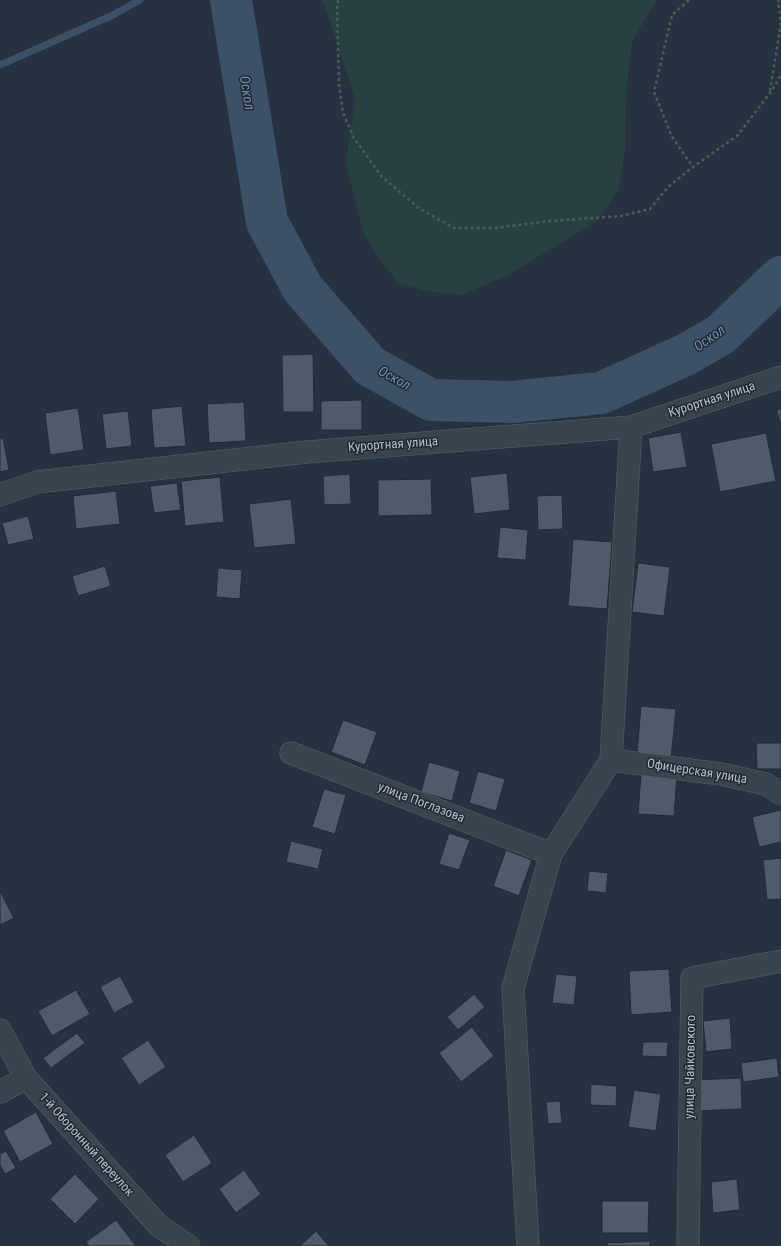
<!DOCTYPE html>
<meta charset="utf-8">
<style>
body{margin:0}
canvas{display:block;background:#26323f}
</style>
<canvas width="781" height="1246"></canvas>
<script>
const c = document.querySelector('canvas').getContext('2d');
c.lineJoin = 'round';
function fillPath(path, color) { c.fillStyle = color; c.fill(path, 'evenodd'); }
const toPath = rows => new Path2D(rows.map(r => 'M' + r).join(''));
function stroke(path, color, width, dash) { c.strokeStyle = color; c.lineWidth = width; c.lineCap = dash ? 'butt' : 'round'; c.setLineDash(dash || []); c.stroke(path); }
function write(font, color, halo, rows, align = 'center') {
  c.font = font + ' "Roboto Condensed",sans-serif'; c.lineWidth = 3; c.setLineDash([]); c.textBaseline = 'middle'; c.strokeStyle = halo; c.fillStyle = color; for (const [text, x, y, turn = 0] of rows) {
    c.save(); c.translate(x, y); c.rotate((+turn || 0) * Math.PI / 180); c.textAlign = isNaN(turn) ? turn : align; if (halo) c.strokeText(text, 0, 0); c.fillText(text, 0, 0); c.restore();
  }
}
const green = toPath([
 [322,0,657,0,632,41,626,93,625,149,619,189,597,221,508,275,461,295,431,292,398,283,379,258,363,232,346,164,355,98,330,21]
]);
const stream = toPath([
 [0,65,113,15,140,0]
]);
const river = toPath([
 [231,0,267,222,303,289,370,366,431,400,512,402,601,393,685,355,720,335,781,277]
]);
const building = toPath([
 [313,354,314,412,283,412,282,355,313,354],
 [362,400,362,430,321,430,321,401,362,400],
 [244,402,246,441,209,443,207,404,244,402],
 [182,406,186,446,154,448,151,409,182,406],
 [78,408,84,450,50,455,45,413,78,408],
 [781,409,781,429,777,410,781,409],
 [128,411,132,446,106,449,102,414,128,411],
 [681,432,687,467,653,472,648,438,681,432],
 [766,433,776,481,720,492,711,444,766,433],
 [0,438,3,438,9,470,0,472,0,438],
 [507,473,510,510,474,514,470,477,507,473],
 [350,474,351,504,324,505,323,476,350,474],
 [220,477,224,522,185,526,181,481,220,477],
 [431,479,432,515,378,516,378,480,431,479],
 [177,483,181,510,154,513,150,486,177,483],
 [116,491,120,524,76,529,73,496,116,491],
 [562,495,563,529,538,530,537,496,562,495],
 [291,499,296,544,254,548,249,504,291,499],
 [28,516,34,539,8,545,2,523,28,516],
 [500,527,528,530,526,560,497,558,500,527],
 [573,539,612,542,607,609,568,606,573,539],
 [638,563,670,567,664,616,632,612,638,563],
 [105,566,111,586,78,596,72,576,105,566],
 [218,568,242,570,240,599,216,597,218,568],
 [641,706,676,709,671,758,637,754,641,706],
 [343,720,377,732,365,765,331,752,343,720],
 [756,743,781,743,781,769,757,769,756,743],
 [429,762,460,771,452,801,421,792,429,762],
 [478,771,505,779,496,811,469,803,478,771],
 [641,774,677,776,674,816,638,814,641,774],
 [324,789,346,795,335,834,312,827,324,789],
 [781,810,781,842,759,847,752,817,781,810],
 [449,833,470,840,459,870,439,864,449,833],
 [291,841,323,849,318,869,286,862,291,841],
 [506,850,532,860,519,896,493,886,506,850],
 [781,858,781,899,767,900,763,860,781,858],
 [589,871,608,873,606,893,587,891,589,871],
 [0,891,14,918,0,925,0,891],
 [669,969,672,1012,631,1015,629,971,669,969],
 [556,974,577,976,574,1005,552,1003,556,974],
 [120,976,134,1002,114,1013,100,987,120,976],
 [76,990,90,1014,52,1036,38,1011,76,990],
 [474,994,485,1007,458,1030,447,1017,474,994],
 [730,1018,732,1049,706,1052,703,1021,730,1018],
 [472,1027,494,1056,461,1082,439,1053,472,1027],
 [77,1033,85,1043,51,1068,43,1058,77,1033],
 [148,1040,166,1067,139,1085,121,1058,148,1040],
 [643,1042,668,1042,667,1057,642,1056,643,1042],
 [777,1058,779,1077,743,1082,741,1063,777,1058],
 [741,1078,742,1109,694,1111,693,1080,741,1078],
 [591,1084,617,1086,616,1106,590,1105,591,1084],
 [634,1090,661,1094,656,1131,628,1127,634,1090],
 [560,1101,562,1123,548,1124,546,1102,560,1101],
 [36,1112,53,1144,20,1162,3,1131,36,1112],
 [194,1135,212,1163,183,1182,165,1155,194,1135],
 [6,1151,16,1168,5,1174,0,1165,0,1154,6,1151],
 [244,1170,261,1194,236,1213,219,1189,244,1170],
 [75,1174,99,1199,75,1224,50,1199,75,1174],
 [737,1179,740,1210,713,1213,711,1182,737,1179],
 [602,1201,649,1201,648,1233,602,1233,602,1201],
 [116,1220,136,1246,89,1246,86,1242,116,1220],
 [316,1231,329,1246,300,1246,316,1231],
 [650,1241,650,1246,607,1246,607,1243,650,1241]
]);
const path = toPath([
 [338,0,337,8,339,84,343,113,354,138,382,177,420,209,454,228,495,228,549,221,621,216,650,209,668,187,693,167,738,135,770,93,781,75],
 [689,0,672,15,654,92,672,137,693,167],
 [770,91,781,23,778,0]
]);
const street = toPath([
 [0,495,37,482,307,452,631,427,781,377],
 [291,753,551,854],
 [611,760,721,774,766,784,781,794],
 [0,1030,26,1078,159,1226,189,1246],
 [0,1092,26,1078],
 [528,1246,513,988,551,854,611,760,631,427],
 [688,1246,692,978,781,961]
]);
const streetNames = [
 ["Курортная улица",712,400,-18],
 ["Курортная улица",393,445,-4],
 ["Офицерская улица",697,772,9],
 ["улица Поглазова",421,803,21],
 ["улица Чайковского",691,1067,-89],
 ["1-й Оборонный переулок",86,1145,48]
];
const waterNames = [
 ["Оскол",246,93,81],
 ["Оскол",710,339,-35],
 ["Оскол",394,379,29]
];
fillPath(green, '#294041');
stroke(stream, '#3c5167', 7);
stroke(river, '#3c5167', 42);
fillPath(building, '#4f5b69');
stroke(building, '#212b36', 1);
stroke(street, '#58626c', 23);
stroke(path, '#485d5e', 2.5, [3, 3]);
stroke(street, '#3a444f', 22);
write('13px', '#b6bfc9', '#1f2934', streetNames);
write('italic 14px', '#7891ab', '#1f2934', waterNames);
</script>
